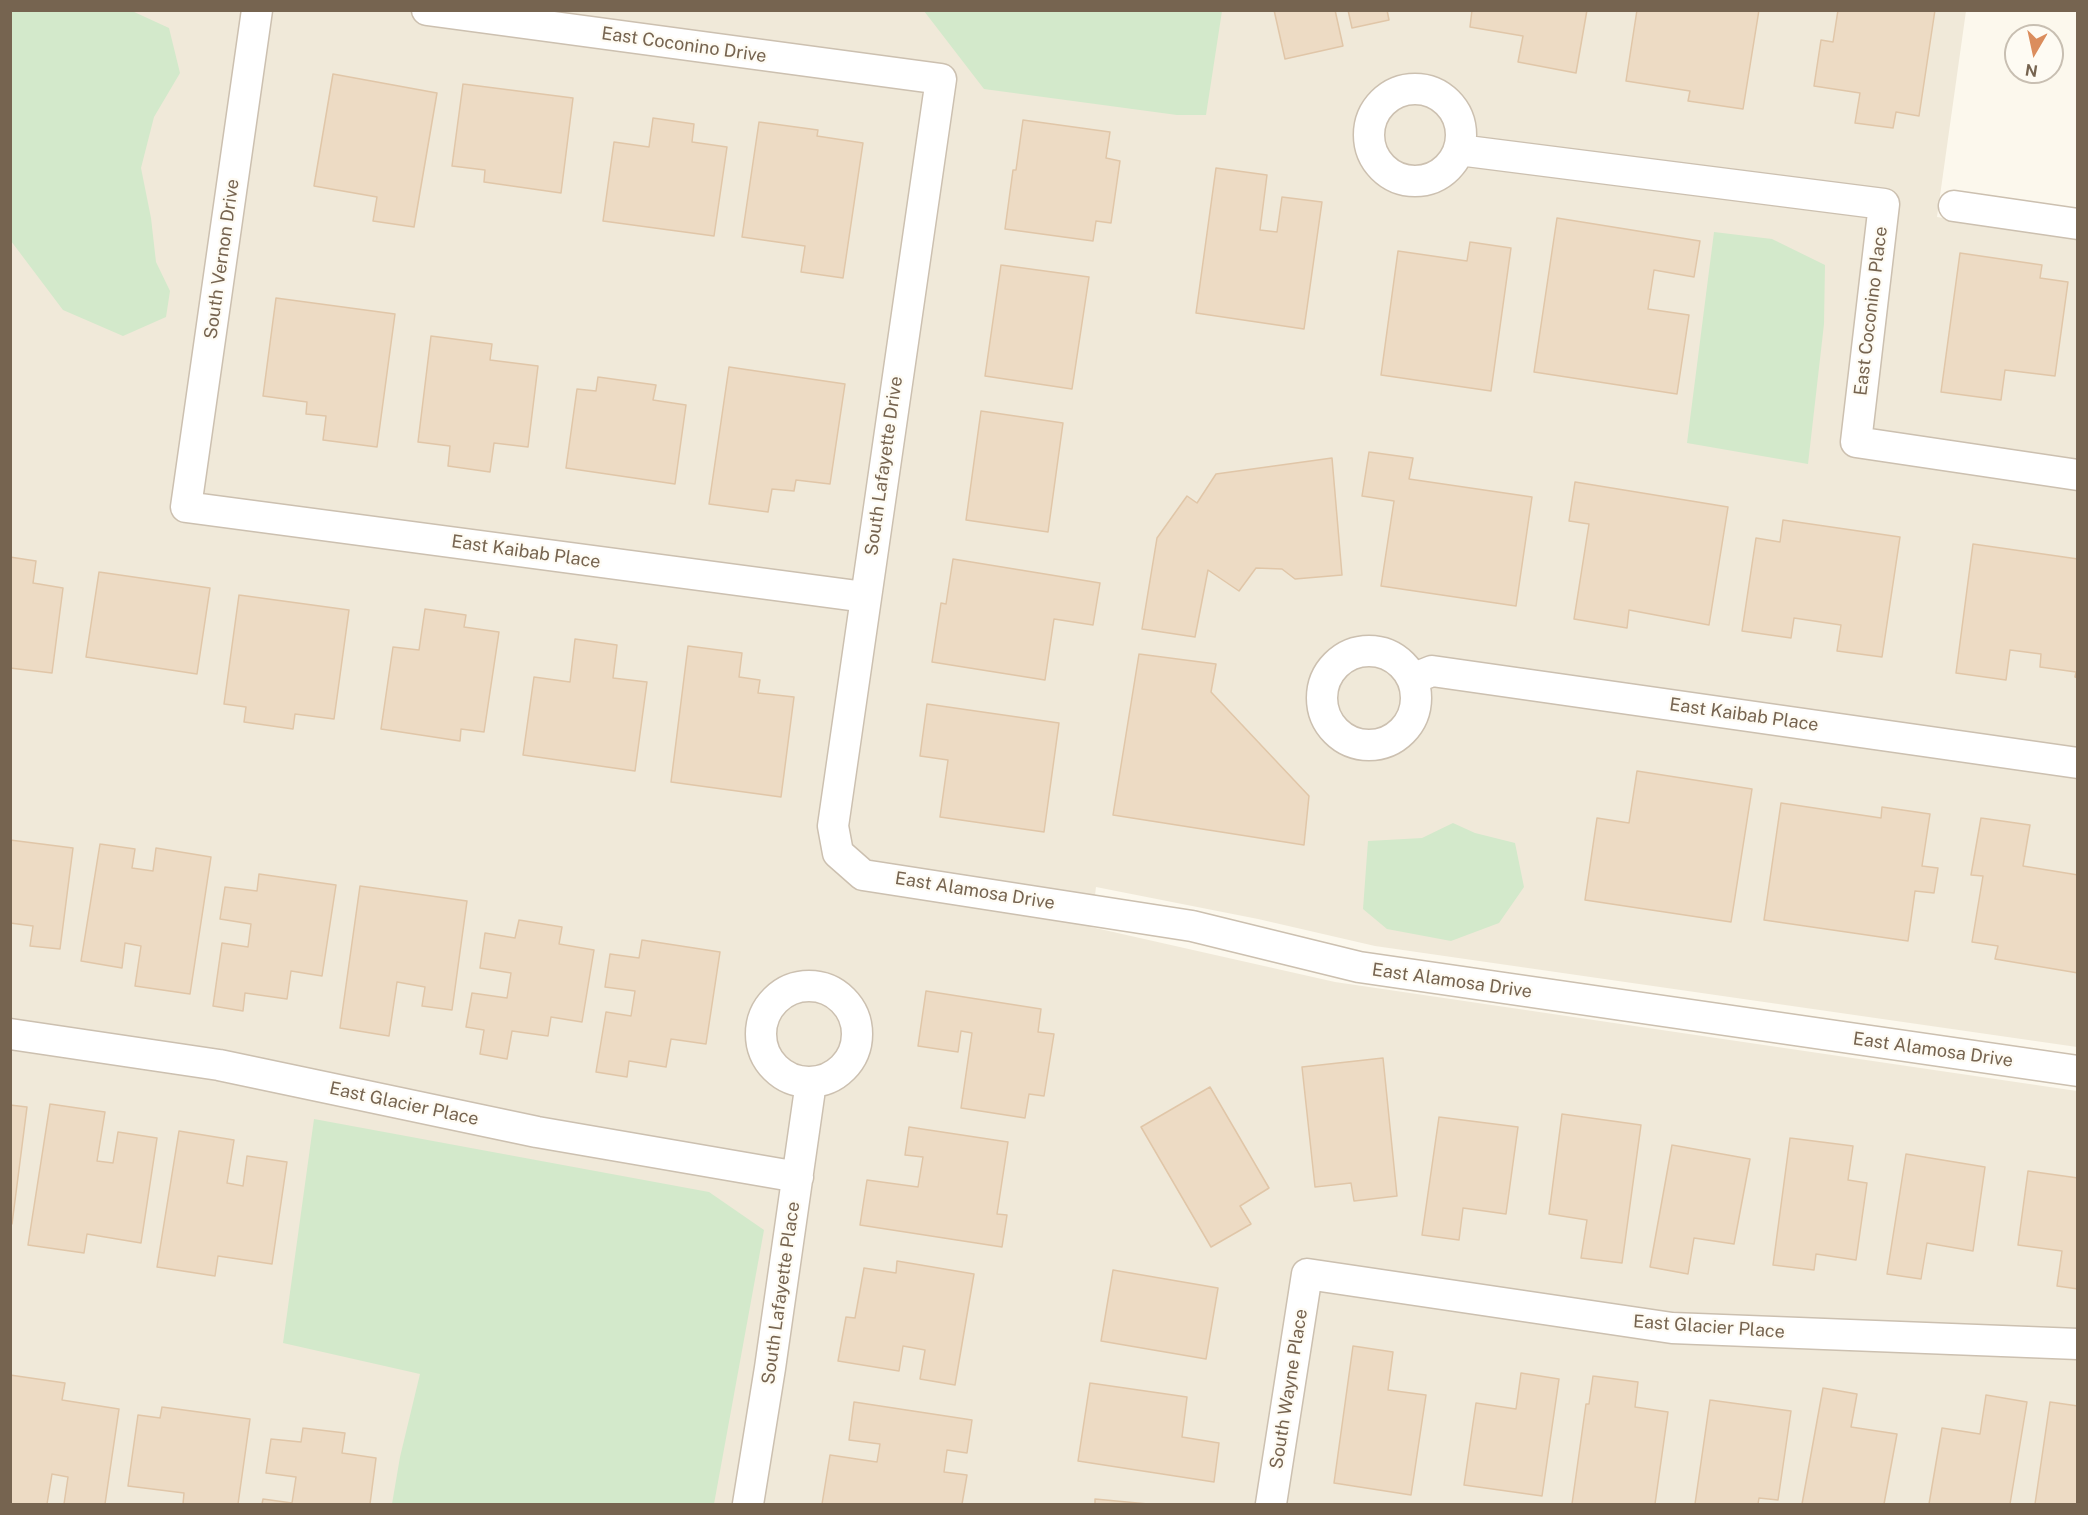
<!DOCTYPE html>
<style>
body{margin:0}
#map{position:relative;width:2088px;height:1515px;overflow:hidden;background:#fcf8ed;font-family:"Public Sans",sans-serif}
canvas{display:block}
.frame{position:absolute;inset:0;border:12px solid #766450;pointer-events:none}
.north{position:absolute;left:2004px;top:24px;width:60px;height:60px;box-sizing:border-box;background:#fefbf3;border:2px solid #c8bfb2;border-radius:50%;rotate:189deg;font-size:16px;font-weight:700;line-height:24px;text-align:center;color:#766450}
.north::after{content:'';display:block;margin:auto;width:21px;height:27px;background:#db8d5d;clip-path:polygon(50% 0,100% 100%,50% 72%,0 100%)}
</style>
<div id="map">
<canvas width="2088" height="1515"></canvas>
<div class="frame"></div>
<div class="north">N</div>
</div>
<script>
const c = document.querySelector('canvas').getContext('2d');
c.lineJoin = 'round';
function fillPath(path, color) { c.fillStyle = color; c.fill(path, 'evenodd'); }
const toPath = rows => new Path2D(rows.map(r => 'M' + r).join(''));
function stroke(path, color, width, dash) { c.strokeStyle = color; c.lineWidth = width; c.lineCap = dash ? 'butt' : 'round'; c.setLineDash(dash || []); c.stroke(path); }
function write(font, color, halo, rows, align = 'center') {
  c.font = font + ' "Public Sans",sans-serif'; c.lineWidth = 4.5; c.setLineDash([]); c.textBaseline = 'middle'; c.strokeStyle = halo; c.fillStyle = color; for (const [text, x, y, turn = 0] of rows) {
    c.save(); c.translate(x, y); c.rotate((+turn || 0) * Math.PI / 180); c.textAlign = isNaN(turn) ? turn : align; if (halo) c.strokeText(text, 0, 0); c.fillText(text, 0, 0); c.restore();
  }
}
const residential = toPath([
 [10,11,1966,11,1937,217,2077,237,2077,1047,1375,946,1258,919,1096,887,1091,927,1335,982,2077,1091,2077,1504,11,1504]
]);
const green = toPath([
 [11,10,132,11,169,28,180,73,154,117,141,168,151,218,156,262,170,291,166,317,123,336,63,310,11,241],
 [924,11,1222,11,1206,115,1177,115,984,89],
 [1714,232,1772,239,1825,265,1824,324,1808,464,1687,443],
 [1453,823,1475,833,1515,843,1524,887,1499,923,1451,941,1387,929,1363,909,1368,841,1422,838],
 [314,1119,709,1192,764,1230,714,1504,392,1504,400,1457,420,1374,283,1343]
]);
const building = toPath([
 [1274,10,1335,10,1343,46,1285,59,1274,10],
 [1348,10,1387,10,1389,20,1352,28,1348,10],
 [1472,10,1587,10,1576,73,1518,62,1523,36,1470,27,1472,10],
 [1637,10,1759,10,1743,109,1688,101,1690,91,1626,81,1637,10],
 [1838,10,1935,10,1919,116,1896,112,1893,128,1855,123,1860,93,1814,86,1821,40,1833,42,1838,10],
 [333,74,437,93,414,227,373,221,377,197,314,186,333,74],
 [463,84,573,98,561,193,484,182,485,170,452,166,463,84],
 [653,118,694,124,692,142,727,147,714,236,603,221,614,142,649,147,653,118],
 [1023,120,1110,132,1106,158,1120,161,1111,223,1096,221,1093,241,1005,229,1013,170,1016,170,1023,120],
 [759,122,818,130,817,136,863,143,843,278,801,272,805,246,742,237,759,122],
 [1216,168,1267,175,1260,230,1277,232,1282,197,1322,202,1304,329,1196,313,1216,168],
 [1557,218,1700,241,1694,277,1654,270,1648,309,1689,315,1677,394,1534,372,1557,218],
 [1470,242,1511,248,1491,391,1381,375,1398,251,1467,261,1470,242],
 [1960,253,2042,265,2040,278,2068,282,2055,376,2005,370,2001,400,1941,392,1960,253],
 [1001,265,1089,277,1072,389,985,376,1001,265],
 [276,298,395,314,377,447,323,440,326,416,306,414,307,402,263,396,276,298],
 [431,336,492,344,490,360,538,366,528,447,494,443,490,472,448,466,450,446,418,442,431,336],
 [729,367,845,384,830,484,796,480,794,491,772,489,768,512,709,504,729,367],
 [598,377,656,385,653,400,686,405,675,484,566,468,577,389,596,391,598,377],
 [981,411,1063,423,1048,532,966,520,981,411],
 [1369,452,1413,458,1409,479,1532,497,1516,606,1381,586,1394,501,1362,496,1369,452],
 [1332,458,1342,575,1295,579,1282,569,1256,568,1239,591,1208,570,1195,637,1142,629,1157,538,1187,496,1197,503,1216,474,1332,458],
 [1575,482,1728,507,1709,625,1629,610,1627,628,1574,619,1589,524,1569,521,1575,482],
 [1783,520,1900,537,1882,657,1837,651,1841,625,1794,618,1791,638,1742,631,1756,538,1780,542,1783,520],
 [1973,544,2078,559,2078,678,2075,677,2076,672,2040,667,2041,654,2010,650,2006,680,1956,673,1973,544],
 [10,557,36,561,33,583,63,588,52,673,10,668,10,557],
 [953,559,1100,583,1093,625,1054,619,1045,680,932,662,941,603,946,604,953,559],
 [99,572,210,588,197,674,86,657,99,572],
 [239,595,349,610,334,719,295,714,293,729,244,722,246,707,224,704,239,595],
 [425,609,466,615,464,627,499,632,484,732,461,729,460,741,381,729,393,647,419,650,425,609],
 [575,639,617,645,613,678,647,682,635,771,523,755,534,677,570,682,575,639],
 [688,646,742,653,739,677,760,680,758,693,794,697,781,797,671,782,688,646],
 [1139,654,1216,664,1211,692,1309,796,1304,845,1113,815,1139,654],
 [927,704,1059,723,1044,832,940,817,948,760,920,756,927,704],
 [1637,771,1752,789,1731,922,1585,900,1597,818,1629,823,1637,771],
 [1781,803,1881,818,1882,807,1930,814,1922,866,1938,868,1934,893,1915,891,1908,941,1764,920,1781,803],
 [1981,818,2030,825,2023,866,2078,875,2078,973,1995,959,1998,946,1972,942,1983,876,1971,875,1981,818],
 [10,840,73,848,60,949,30,946,33,926,10,923,10,840],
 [100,844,135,849,132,868,153,871,156,848,211,857,190,994,135,986,141,946,125,943,122,968,81,961,100,844],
 [259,874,336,885,322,976,291,971,287,999,245,993,243,1011,213,1006,222,943,248,947,251,924,220,919,225,887,257,891,259,874],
 [360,886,467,901,452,1010,422,1006,425,987,397,982,389,1036,340,1028,360,886],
 [519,920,562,927,559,944,594,950,582,1022,551,1017,548,1036,512,1031,507,1059,480,1054,484,1030,466,1027,472,993,507,998,511,973,480,968,485,933,515,938,519,920],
 [642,940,720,952,706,1044,671,1039,666,1067,629,1061,627,1077,596,1072,606,1012,631,1016,635,991,605,987,610,954,639,958,642,940],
 [926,991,1041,1009,1038,1032,1054,1034,1044,1096,1029,1094,1025,1118,961,1108,972,1033,961,1031,958,1052,918,1046,926,991],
 [1383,1058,1397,1196,1354,1201,1351,1183,1315,1187,1302,1067,1383,1058],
 [1210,1087,1269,1188,1240,1206,1251,1224,1211,1247,1141,1127,1210,1087],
 [50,1104,105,1112,97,1161,113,1163,118,1132,157,1138,141,1243,87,1234,84,1253,28,1245,50,1104],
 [10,1105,27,1107,12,1224,10,1224,10,1105],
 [1562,1114,1641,1125,1622,1263,1581,1258,1587,1220,1549,1214,1562,1114],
 [1439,1117,1518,1127,1506,1214,1463,1208,1459,1240,1422,1235,1439,1117],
 [909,1127,1008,1142,997,1214,1007,1215,1002,1247,860,1225,867,1180,918,1187,923,1157,905,1155,909,1127],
 [179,1131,234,1140,227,1183,243,1186,247,1156,287,1162,272,1264,218,1256,215,1276,157,1267,179,1131],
 [1790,1138,1853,1146,1848,1180,1867,1183,1856,1260,1816,1254,1814,1270,1773,1265,1790,1138],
 [1672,1145,1750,1159,1734,1244,1694,1238,1688,1274,1650,1267,1672,1145],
 [1906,1154,1985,1167,1973,1251,1927,1243,1921,1279,1887,1274,1906,1154],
 [2028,1171,2078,1178,2078,1289,2057,1286,2062,1251,2018,1245,2028,1171],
 [897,1261,974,1274,955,1385,920,1379,925,1350,903,1346,899,1371,838,1361,846,1317,855,1318,864,1268,896,1273,897,1261],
 [1113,1270,1218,1288,1206,1359,1101,1341,1113,1270],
 [1353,1346,1393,1352,1388,1390,1426,1395,1411,1495,1334,1483,1353,1346],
 [1521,1373,1559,1379,1542,1496,1464,1485,1476,1403,1516,1409,1521,1373],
 [10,1375,65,1383,62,1400,119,1409,105,1504,64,1504,68,1477,52,1474,47,1504,10,1504,10,1375],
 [1593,1376,1638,1382,1635,1407,1668,1412,1655,1504,1572,1504,1586,1404,1589,1404,1593,1376],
 [1090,1383,1187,1397,1182,1437,1219,1443,1214,1482,1078,1461,1090,1383],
 [1823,1388,1857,1394,1851,1427,1897,1434,1884,1504,1802,1504,1823,1388],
 [1986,1395,2027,1402,2010,1504,1929,1504,1942,1428,1980,1434,1986,1395],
 [1710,1400,1791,1411,1778,1500,1759,1498,1758,1504,1695,1504,1710,1400],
 [854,1402,972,1420,967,1453,947,1450,944,1472,967,1475,962,1504,822,1504,830,1455,877,1462,880,1444,849,1440,854,1402],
 [2050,1402,2078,1406,2078,1504,2035,1504,2050,1402],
 [162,1407,250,1419,238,1504,183,1504,184,1493,128,1486,138,1415,160,1418,162,1407],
 [303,1428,345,1433,342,1453,376,1458,370,1504,262,1504,263,1499,292,1503,296,1477,266,1473,271,1439,301,1442,303,1428],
 [1095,1499,1148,1504,1095,1504,1095,1499]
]);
const minor = toPath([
 [257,10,186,507,865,597],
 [427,10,941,79,833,826,838,853,863,875,1192,926,1359,967,2078,1071],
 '1369 135a46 46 0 1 1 92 0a46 46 0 1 1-92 0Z',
 [1459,150,1884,204,1856,442,2078,475],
 [1954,206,2078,224],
 '1322 698a47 47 0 1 1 94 0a47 47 0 1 1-94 0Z',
 [1412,679,1432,671,2078,763],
 '761 1034a48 48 0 1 1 96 0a48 48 0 1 1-96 0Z',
 [10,1034,219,1065,537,1132,798,1177],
 [748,1504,770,1368,811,1082],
 [1271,1504,1307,1274,1672,1328,2078,1344]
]);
const streetNames = [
 ["East Coconino Drive",684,45,8],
 ["South Vernon Drive",222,259,-82],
 ["East Coconino Place",1871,311,-83],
 ["South Lafayette Drive",884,466,-82],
 ["East Kaibab Place",526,552,8],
 ["East Kaibab Place",1744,715,8],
 ["East Alamosa Drive",975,891,9],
 ["East Alamosa Drive",1452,981,8],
 ["East Alamosa Drive",1933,1050,8],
 ["East Glacier Place",404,1104,12],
 ["South Lafayette Place",781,1293,-82],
 ["East Glacier Place",1709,1327,4],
 ["South Wayne Place",1289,1389,-81]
];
fillPath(residential, '#f0e9d9');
fillPath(green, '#d3e9cb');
fillPath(building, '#eddbc4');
stroke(building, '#e0c6a8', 1.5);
stroke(minor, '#ccc0b0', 33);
stroke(minor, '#fff', 30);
write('18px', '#766450', '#fefbf3', streetNames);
</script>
